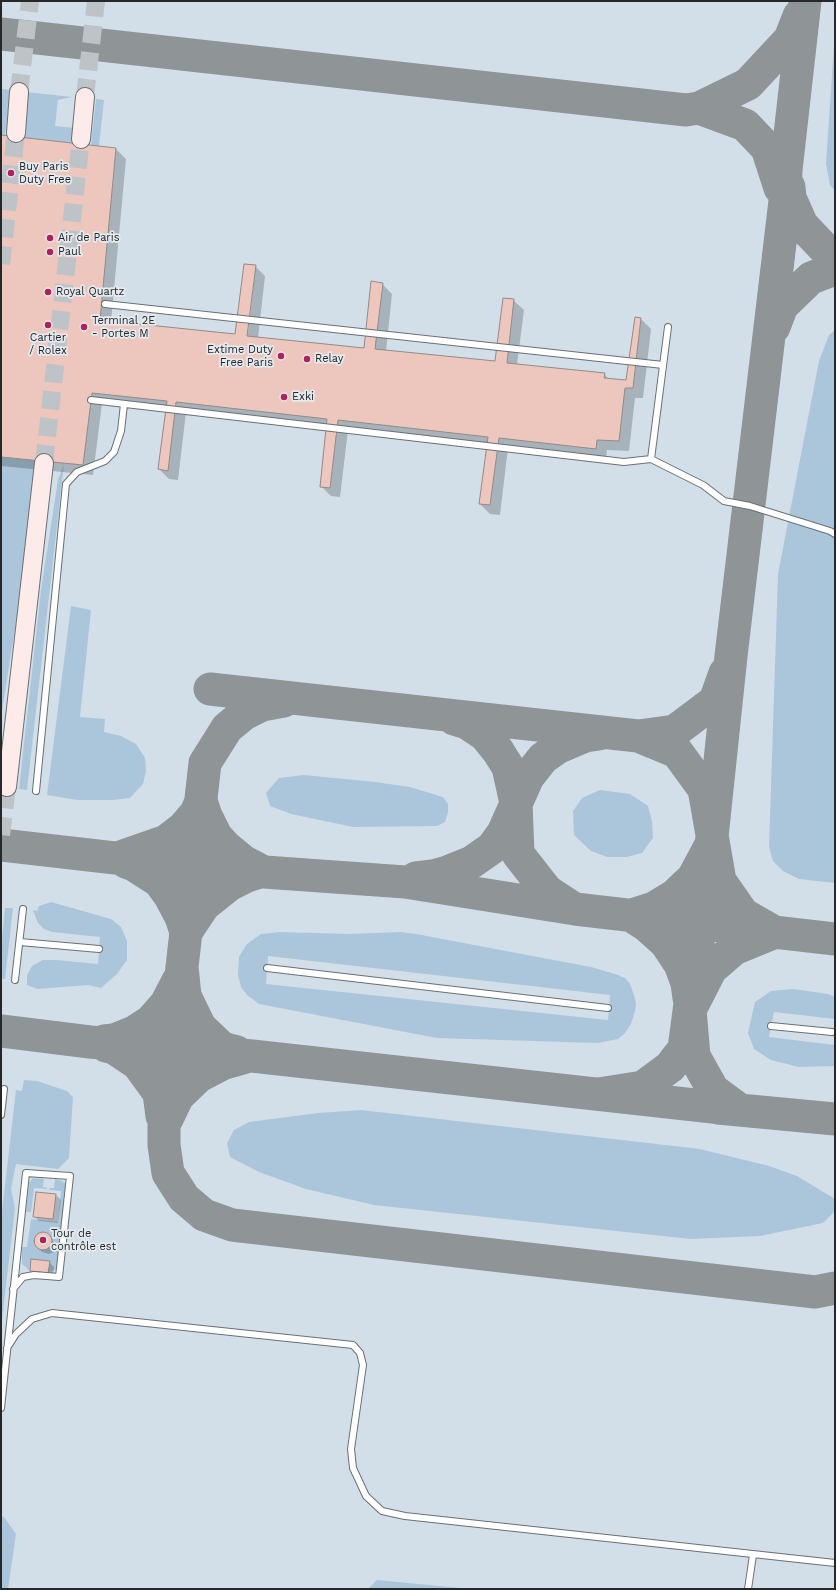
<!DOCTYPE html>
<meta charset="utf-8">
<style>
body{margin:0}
#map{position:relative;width:836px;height:1590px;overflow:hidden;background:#e4eaef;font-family:"Work Sans",sans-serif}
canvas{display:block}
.frame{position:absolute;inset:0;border:2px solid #252729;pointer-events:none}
</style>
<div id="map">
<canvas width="836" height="1590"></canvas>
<div class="frame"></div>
</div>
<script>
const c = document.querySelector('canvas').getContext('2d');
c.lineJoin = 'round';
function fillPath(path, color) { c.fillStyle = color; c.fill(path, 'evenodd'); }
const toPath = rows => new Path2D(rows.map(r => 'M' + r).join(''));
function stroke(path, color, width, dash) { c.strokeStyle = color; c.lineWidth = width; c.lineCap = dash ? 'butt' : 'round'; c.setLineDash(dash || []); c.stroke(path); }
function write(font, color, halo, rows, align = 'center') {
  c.font = font + ' "Work Sans",sans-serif'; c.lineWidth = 3.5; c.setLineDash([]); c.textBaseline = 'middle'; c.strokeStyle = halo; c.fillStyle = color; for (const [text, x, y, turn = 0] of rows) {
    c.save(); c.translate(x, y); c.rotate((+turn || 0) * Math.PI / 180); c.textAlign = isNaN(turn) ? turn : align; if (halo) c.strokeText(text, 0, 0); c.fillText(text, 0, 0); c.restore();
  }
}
const built = toPath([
 [1,1,835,1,835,1589,1,1589]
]);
const green = toPath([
 [835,45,835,191,830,185,826,164,834,46],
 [2,89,11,90,5,135,1,135],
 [27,92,72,97,58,100,55,126,75,128,73,143,21,138],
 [96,99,104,100,99,146,91,145],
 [835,330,835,883,799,879,783,871,773,861,769,847,778,574,819,361,829,335],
 [1,457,38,461,20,597,1,717],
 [64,464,27,790,19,789,41,590,58,480],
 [71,606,91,610,80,717,105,719,104,732,121,736,136,744,145,758,146,771,143,784,130,798,113,800,77,800,47,795],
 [304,775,375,782,410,787,443,797,448,804,448,812,445,822,437,826,353,827,291,814,270,806,266,793,279,778],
 [600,790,630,794,648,806,652,821,653,838,642,853,627,857,607,857,591,851,574,835,573,811,582,798],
 [51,902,111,919,121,927,127,941,127,960,117,974,101,988,88,985,37,989,27,985,27,975,32,966,43,960,56,960,98,964,100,937,52,932,44,929,38,923,33,910,37,911,39,906],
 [5,908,13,908,5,979,1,979,1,949],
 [280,932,348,934,401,932,416,934,591,967,615,974,625,978,630,984,634,995,636,1004,635,1011,631,1024,625,1033,618,1039,598,1043,437,1038,259,1004,247,995,241,987,238,975,239,957,247,944,261,934],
 [268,956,610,995,608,1020,266,984],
 [793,989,828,994,835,997,835,1019,774,1012,769,1037,835,1045,835,1066,799,1067,771,1060,754,1049,748,1033,755,1002,771,991],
 [24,1080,37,1081,67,1091,73,1097,69,1158,58,1169,16,1164,11,1189,15,1208,1,1329,1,1220,16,1090,22,1091],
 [361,1110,700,1149,769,1166,797,1176,835,1199,835,1211,823,1223,760,1236,691,1239,374,1205,306,1189,259,1172,230,1157,227,1143,234,1130,249,1122,318,1113],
 [33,1178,44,1179,43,1187,47,1188,47,1189,34,1188,31,1212,26,1212,29,1183],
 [55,1179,62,1181,66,1184,67,1188,57,1269,48,1273,50,1261,32,1259,30,1271,22,1264,22,1247,27,1247,31,1219,58,1222,61,1191,49,1190,50,1188,54,1188],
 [1,1516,4,1517,16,1534,8,1589,1,1589],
 [377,1580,471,1589,368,1589]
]);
const shadow = toPath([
 [1,136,116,149,126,159,111,322,236,335,255,266,265,276,258,338,364,349,382,284,392,294,386,351,496,363,513,300,524,310,517,365,604,374,609,379,627,381,641,319,651,329,643,398,635,398,629,451,607,450,606,458,508,448,500,515,490,514,480,504,488,445,348,430,340,497,331,496,321,486,327,428,186,412,178,480,169,479,159,469,167,410,102,403,93,475,1,466],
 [254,274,255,274,247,341,245,340],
 [56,1195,61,1200,58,1223,39,1221,34,1216],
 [42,1233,47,1234,52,1239,56,1247,54,1252,49,1254,42,1252,37,1247,35,1242,36,1237],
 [49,1262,54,1267,53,1277,36,1275,31,1270]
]);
const taxiway = toPath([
 [1,34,686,110,699,108],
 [789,187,790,198,802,225,825,249,835,254],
 [780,188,767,148,745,125,699,108,748,84,790,39,799,16],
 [774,327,782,306,811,278,835,269],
 [210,689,638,736,675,731,715,701,725,673],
 [454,719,467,723,485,735,498,751,508,767,516,803,518,854,547,891,573,908],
 [638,736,677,752,704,789,720,881,743,914,771,930],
 [201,801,206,816,216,836,226,847,243,861,262,871],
 [1,845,194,867,405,882,575,909,835,939],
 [123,856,166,841,183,828,196,813,201,801],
 [126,862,134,865,159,881,170,896,181,917,186,932],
 [416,878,433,876,447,872,472,862,492,848,503,833,528,777,543,758,559,747,585,736,599,734],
 [630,915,647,926,666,943,680,964,687,983,689,998],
 [632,915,654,908,674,896,693,878,708,850],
 [186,932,204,905,229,885,247,876,260,872],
 [182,967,164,1126,164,1145,168,1173,184,1198,204,1215,232,1225,815,1292,835,1288],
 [1,1031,90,1042,252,1056,740,1110],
 [104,1041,114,1040,134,1032,151,1021,166,1004,178,981],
 [106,1046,114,1048,138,1064,159,1093,162,1116],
 [237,1052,222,1048,200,1027,185,996,182,967,205,763,227,728,244,714,262,705,284,701],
 [599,1094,643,1087,670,1067,684,1049,712,837,731,656,785,201,786,170,805,1],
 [718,1108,835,1119],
 [740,1110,713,1090,694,1056,690,1010,711,969,734,949,773,933],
 [167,1119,178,1096,199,1076,222,1064,243,1058]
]);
const building = toPath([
 [1,135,116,148,100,320,235,334,244,264,256,265,247,336,364,348,371,281,383,283,375,349,495,361,503,298,514,299,507,363,605,373,604,378,626,380,635,317,641,318,633,388,625,388,619,441,597,440,596,449,499,438,490,505,479,504,488,437,338,420,330,488,320,487,327,419,176,402,168,471,158,469,167,401,92,393,83,465,1,457,1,135],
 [36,1192,56,1194,53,1219,33,1217,36,1192],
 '34 1241a9 9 0 1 1 18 0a9 9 0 1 1-18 0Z',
 [31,1259,50,1261,48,1273,30,1271,31,1259]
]);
const secondaryTunnel = toPath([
 [19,92,30,1],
 [85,97,96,1],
 [1,264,16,133],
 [44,463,81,139],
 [1,835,7,787]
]);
const service = toPath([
 [105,304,663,365],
 [91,400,624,462,651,459,703,485,724,501,750,506,830,531,835,534],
 [651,459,668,327],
 [36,791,66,484,77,472,105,461,114,452,121,431,124,404],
 [20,942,99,949],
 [267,968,608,1008],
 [15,980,23,909],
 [771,1026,832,1032],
 [1,1115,4,1089],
 [7,1348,16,1334,32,1319,52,1313,353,1345,360,1353,363,1365,351,1449,353,1468,366,1496,382,1511,405,1516,835,1563],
 [1,1408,26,1173,70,1176,59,1277,34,1275,23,1277,13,1289],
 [748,1589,753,1555]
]);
const secondary = toPath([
 [16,133,19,92],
 [81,139,85,97],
 [7,787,44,463]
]);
const markers = [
 [11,173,4,"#ae215a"],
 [50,238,4,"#ae215a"],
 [50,252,4,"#ae215a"],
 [48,292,4,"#ae215a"],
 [48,325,4,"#ae215a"],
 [84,327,4,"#ae215a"],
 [281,356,4,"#ae215a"],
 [307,359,4,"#ae215a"],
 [284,397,4,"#ae215a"],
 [43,1240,4,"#ae215a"]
];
const poiNames = [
 ["Buy Paris",19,167],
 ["Duty Free",19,180],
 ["Air de Paris",58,238],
 ["Paul",58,252],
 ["Royal Quartz",56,292],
 ["Terminal 2E",92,321],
 ["- Portes M",92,334],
 ["Cartier",48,338,"center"],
 ["/ Rolex",48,351,"center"],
 ["Extime Duty",273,350,"right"],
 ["Free Paris",273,363,"right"],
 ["Relay",315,359],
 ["Exki",292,397],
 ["Tour de",51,1234],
 ["contrôle est",51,1247]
];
fillPath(built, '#d2dfe9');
fillPath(green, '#abc6db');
fillPath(shadow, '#0003');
stroke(taxiway, '#8f9497', 33);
fillPath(building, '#edc7be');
stroke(building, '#928b89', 1);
stroke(secondaryTunnel, '#bec3c7', 18, [18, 9]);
stroke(service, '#6b7075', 8);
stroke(secondary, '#6b7075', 20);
stroke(service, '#fff', 6);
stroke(secondary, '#fcebe9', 18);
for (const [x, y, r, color] of markers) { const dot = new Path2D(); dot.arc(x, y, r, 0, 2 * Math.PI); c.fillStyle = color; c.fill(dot); stroke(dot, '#e4eaef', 1.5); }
write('11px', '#252729', '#e4eaef', poiNames, 'left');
</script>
